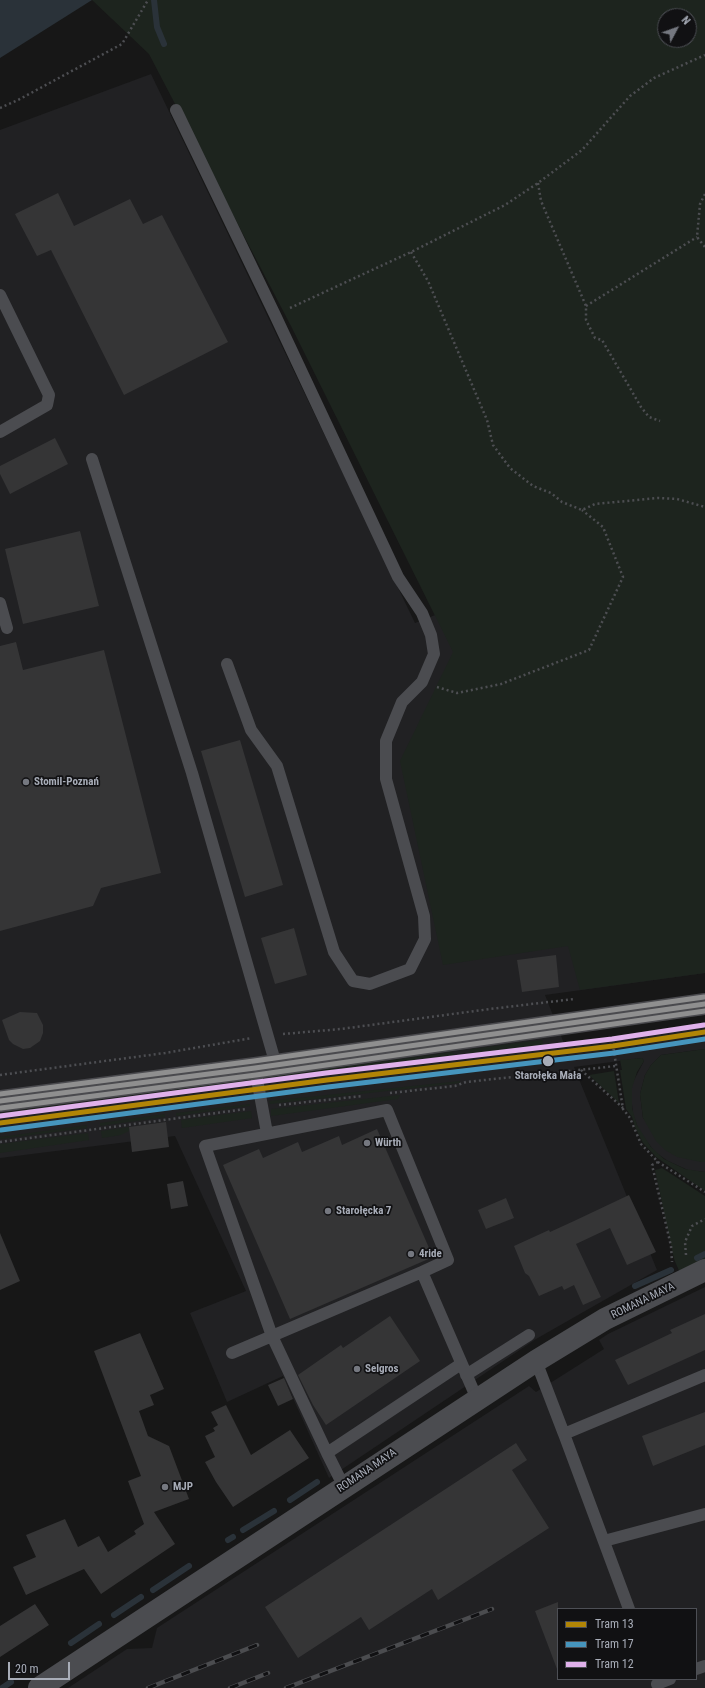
<!DOCTYPE html>
<meta charset="utf-8">
<style>
body{margin:0}
#map{position:relative;width:705px;height:1688px;overflow:hidden;background:#171717;font-family:"Roboto Condensed",sans-serif}
canvas{display:block}
.legend{position:absolute;left:557px;top:1608px;width:140px;height:72px;box-sizing:border-box;background:#111113;border:1px solid #4d4f55;margin:0;padding:5px 7px;list-style:none;font-size:12px;color:#a8adb8}
.legend li{display:flex;align-items:center;gap:8px;height:20px}
.legend b{width:20px;border:1px solid #4d4f55}
.north{position:absolute;left:657px;top:8px;width:40px;height:40px;box-sizing:border-box;background:#111113;border:1px solid #4d4f55;border-radius:50%;rotate:49deg;font-size:11px;font-weight:700;line-height:16px;text-align:center;color:#a8adb8}
.north::after{content:'';display:block;margin:auto;width:14px;height:18px;background:#757880;clip-path:polygon(50% 0,100% 100%,50% 72%,0 100%)}
.scale{position:absolute;left:8px;top:1662px;width:62px;height:18px;box-sizing:border-box;border:2px solid #a8adb8;border-top:0;padding-left:5px;font-size:12px;line-height:14px;white-space:nowrap;color:#a8adb8;-webkit-text-stroke:3px #111113;paint-order:stroke}
</style>
<div id="map">
<canvas width="705" height="1688"></canvas>
<ul class="legend">
<li><b style="height:5px;background:#b18506"></b>Tram 13</li>
<li><b style="height:5px;background:#4695bd"></b>Tram 17</li>
<li><b style="height:5px;background:#e0b1eb"></b>Tram 12</li>
</ul>
<div class="north">N</div>
<div class="scale">20 m</div>
</div>
<script>
const c = document.querySelector('canvas').getContext('2d');
c.lineJoin = 'round';
function fillPath(path, color) { c.fillStyle = color; c.fill(path, 'evenodd'); }
const toPath = rows => new Path2D(rows.map(r => 'M' + r).join(''));
function stroke(path, color, width, dash) { c.strokeStyle = color; c.lineWidth = width; c.lineCap = dash ? 'butt' : 'round'; c.setLineDash(dash || []); c.stroke(path); }
function write(font, color, halo, rows, align = 'center') {
  c.font = font + ' "Roboto Condensed",sans-serif'; c.lineWidth = 3.5; c.setLineDash([]); c.textBaseline = 'middle'; c.strokeStyle = halo; c.fillStyle = color; for (const [text, x, y, turn = 0] of rows) {
    c.save(); c.translate(x, y); c.rotate((+turn || 0) * Math.PI / 180); c.textAlign = isNaN(turn) ? turn : align; if (halo) c.strokeText(text, 0, 0); c.fillText(text, 0, 0); c.restore();
  }
}
const built = toPath([
 [151,74,415,623,655,528,705,973,545,995,565,1046,705,1027,705,1049,661,1055,651,1065,645,1075,640,1094,643,1118,701,1162,705,1162,705,1172,688,1170,668,1161,655,1152,639,1131,633,1114,631,1094,632,1084,644,1061,642,1058,574,1067,657,1270,536,1339,329,1478,283,1376,227,1402,190,1313,246,1291,175,1136,0,1158,0,130],
 [705,1287,705,1688,68,1688,127,1649,152,1648,157,1628,529,1386,536,1392,604,1349,599,1340,608,1334],
 [558,1609,696,1609,696,1679,558,1679]
]);
const green = toPath([
 [92,0,705,0,705,973,580,990,568,946,443,965,400,761,453,652,292,328,149,54],
 [665,16,689,16,689,40,665,40],
 [705,1024,705,1027,617,1039,616,1036],
 [605,1038,605,1041,469,1059,468,1054,471,1049,542,1040,544,1046],
 [705,1049,705,1162,701,1162,677,1157,665,1150,656,1141,643,1118,640,1094,645,1075,651,1065,661,1055],
 [452,1052,456,1056,457,1060,267,1082,271,1076],
 [642,1058,644,1061,637,1072,632,1088,632,1108,637,1125,651,1147,664,1159,685,1169,705,1172,705,1191,656,1157,643,1143,635,1127,632,1117,626,1109,620,1070,622,1070,620,1060],
 [614,1071,619,1103,589,1075],
 [243,1080,247,1085,173,1095,177,1089],
 [460,1081,460,1083,270,1104,269,1101],
 [156,1092,162,1097,97,1105,101,1100],
 [400,1095,398,1099,271,1116,271,1109],
 [79,1102,84,1107,0,1118,0,1113],
 [250,1104,250,1106,176,1116,176,1113],
 [251,1111,252,1118,182,1128,181,1120],
 [165,1114,165,1117,100,1126,100,1123],
 [87,1125,87,1128,0,1139,0,1137],
 [129,1127,129,1131,121,1135,102,1138,101,1131],
 [88,1133,89,1140,0,1153,0,1144],
 [662,1168,705,1196,705,1261,680,1273,674,1259,655,1170]
]);
const water = toPath([
 [0,0,92,0,0,58]
]);
const stream = toPath([
 [154,0,157,27,164,44],
 [697,1258,705,1254],
 [635,1286,671,1270],
 [290,1500,317,1482],
 [243,1530,274,1511],
 [228,1540,233,1537],
 [153,1590,189,1566],
 [114,1615,141,1597],
 [71,1643,99,1624],
 [2,1688,11,1682]
]);
const building = toPath([
 [58,193,74,226,130,199,143,224,162,215,228,342,124,395,51,250,37,256,15,214],
 [55,438,68,464,10,494,0,474,0,466],
 [80,531,99,606,23,624,5,549],
 [16,642,23,670,104,650,161,873,101,888,93,906,0,931,0,646],
 [240,740,283,885,245,897,201,751],
 [294,928,307,975,275,984,261,938],
 [556,955,559,987,522,992,517,960],
 [20,1012,37,1013,43,1025,43,1033,40,1041,30,1048,23,1049,13,1044,9,1040,2,1020],
 [166,1122,169,1147,132,1152,129,1127],
 [377,1129,433,1257,290,1319,223,1165,259,1149,263,1158,298,1142,302,1152,339,1136,342,1145],
 [183,1181,188,1206,171,1209,167,1184],
 [629,1195,656,1252,627,1265,610,1228,576,1244,601,1297,583,1305,574,1285,564,1290,562,1286,539,1296,529,1276,525,1273,514,1246,549,1230,550,1232,574,1221],
 [506,1198,514,1218,486,1229,478,1210],
 [0,1233,20,1281,0,1290],
 [705,1314,705,1350,628,1385,615,1360,672,1333,670,1330],
 [390,1316,420,1361,326,1425,313,1405,298,1375,341,1345,343,1348],
 [140,1333,164,1389,150,1395,154,1405,139,1411,148,1436,169,1446,189,1499,154,1512,175,1544,101,1594,84,1569,26,1595,13,1567,36,1557,26,1535,65,1519,78,1547,99,1536,108,1552,136,1534,134,1531,144,1524,128,1481,141,1476,94,1351],
 [284,1378,293,1399,278,1406,268,1385],
 [226,1405,251,1455,290,1430,309,1458,233,1507,216,1482,205,1462,215,1457,205,1436,215,1431,213,1428,218,1425,211,1412],
 [705,1412,705,1445,653,1466,642,1436],
 [516,1443,527,1460,512,1470,549,1528,438,1600,432,1589,369,1630,361,1617,298,1658,265,1607],
 [558,1602,558,1668,557,1669,535,1611],
 [35,1604,49,1625,0,1657,0,1626]
]);
const path = toPath([
 [0,108,18,100,122,44,148,0],
 [538,183,541,201,586,306,586,320,595,338,602,340,641,407,649,417,660,421],
 [705,194,700,204,697,237,705,247],
 [411,252,428,281,487,420,493,445,510,468,533,486,551,493,562,502,582,510,595,504,658,498,677,499,705,507],
 [586,306,697,237],
 [290,308,411,252,505,205,538,183,582,150,630,96,654,78,705,55],
 [437,687,457,693,501,684,589,650,623,577,603,527,582,510],
 [283,1034,341,1029,490,1009,574,999],
 [612,1039,623,1109,630,1118,641,1144,658,1162,705,1192],
 [581,1070,623,1108],
 [0,1075,165,1053,252,1038],
 [390,1093,455,1086,466,1082,616,1066],
 [279,1105,363,1096],
 [0,1142,246,1109],
 [658,1162,652,1165,671,1246,672,1262],
 [686,1255,685,1242,692,1226,705,1219]
]);
const lane = toPath([
 [176,110,275,315,398,577,422,613,431,635,434,654,422,682,402,702,386,741,386,779,424,916,425,939,410,969,370,984,353,981,334,952,277,766,251,730,227,664],
 [0,295,49,395,47,405,0,432],
 [92,459,192,773,276,1065],
 [0,603,7,628],
 [255,1068,267,1133],
 [422,1272,477,1399],
 [232,1353,272,1336,422,1272,448,1260,387,1110,205,1146,272,1336,327,1453],
 [536,1361,564,1434],
 [466,1375,529,1335],
 [344,1487,327,1453,461,1364],
 [604,1541,705,1514],
 [629,1609,564,1434,705,1375],
 [696,1669,705,1666],
 [657,1684,670,1679]
]);
const street = toPath([
 [39,1688,536,1361,605,1319,705,1270]
]);
const secondary = toPath([
 [0,1101,255,1068,705,1004]
]);
const rail = toPath([
 [148,1688,257,1645],
 [230,1688,268,1673],
 [286,1688,492,1609]
]);
const bus1 = toPath([
 [0,1101,255,1068,705,1004]
]);
const bus2 = toPath([
 [1,1108,256,1075,705,1011]
]);
const bus3 = toPath([
 [0,1094,254,1061,704,997]
]);
const tram1 = toPath([
 [0,1123,327,1080,613,1046,705,1032]
]);
const tram2 = toPath([
 [1,1130,328,1087,614,1053,705,1039]
]);
const tram3 = toPath([
 [0,1116,326,1073,612,1039,704,1025]
]);
const markers = [
 [26,782,4,"#757880"],
 [548,1061,6,"#a8adb8"],
 [367,1143,4,"#757880"],
 [328,1211,4,"#757880"],
 [411,1254,4,"#757880"],
 [357,1369,4,"#757880"],
 [165,1487,4,"#757880"]
];
const poiNames = [
 ["Stomil-Poznań",34,782],
 ["Würth",375,1143],
 ["Starołęcka 7",336,1211],
 ["4ride",419,1254],
 ["Selgros",365,1369],
 ["MJP",173,1487]
];
const stopNames = [
 ["Starołęka Mała",548,1076]
];
const streetNames = [
 ["ROMANA MAYA",643,1301,-26],
 ["ROMANA MAYA",367,1471,-34]
];
fillPath(built, '#212123');
fillPath(green, '#1d241e');
fillPath(water, '#2a3239');
stroke(stream, '#2a3239', 6);
fillPath(building, '#353536');
stroke(path, '#4d4e52', 2.5, [2, 3]);
stroke(lane, '#4b4c50', 12);
stroke(street, '#4b4c50', 22);
stroke(secondary, '#4a4a4e', 22);
stroke(rail, '#4b4c4f', 4.5);
stroke(rail, '#111113', 3, [9]);
stroke(bus1, '#8f8f8f', 5);
stroke(bus2, '#8f8f8f', 5);
stroke(bus3, '#8f8f8f', 5);
stroke(tram1, '#b18506', 5);
stroke(tram2, '#4695bd', 5);
stroke(tram3, '#e0b1eb', 5);
for (const [x, y, r, color] of markers) { const dot = new Path2D(); dot.arc(x, y, r, 0, 2 * Math.PI); c.fillStyle = color; c.fill(dot); stroke(dot, '#111113', 1.5); }
write('bold 11px', '#a8adb8', '#111113', poiNames, 'left');
write('bold 11px', '#a8adb8', '#111113', stopNames);
write('11px', '#a8adb8', '#111113', streetNames);
</script>
